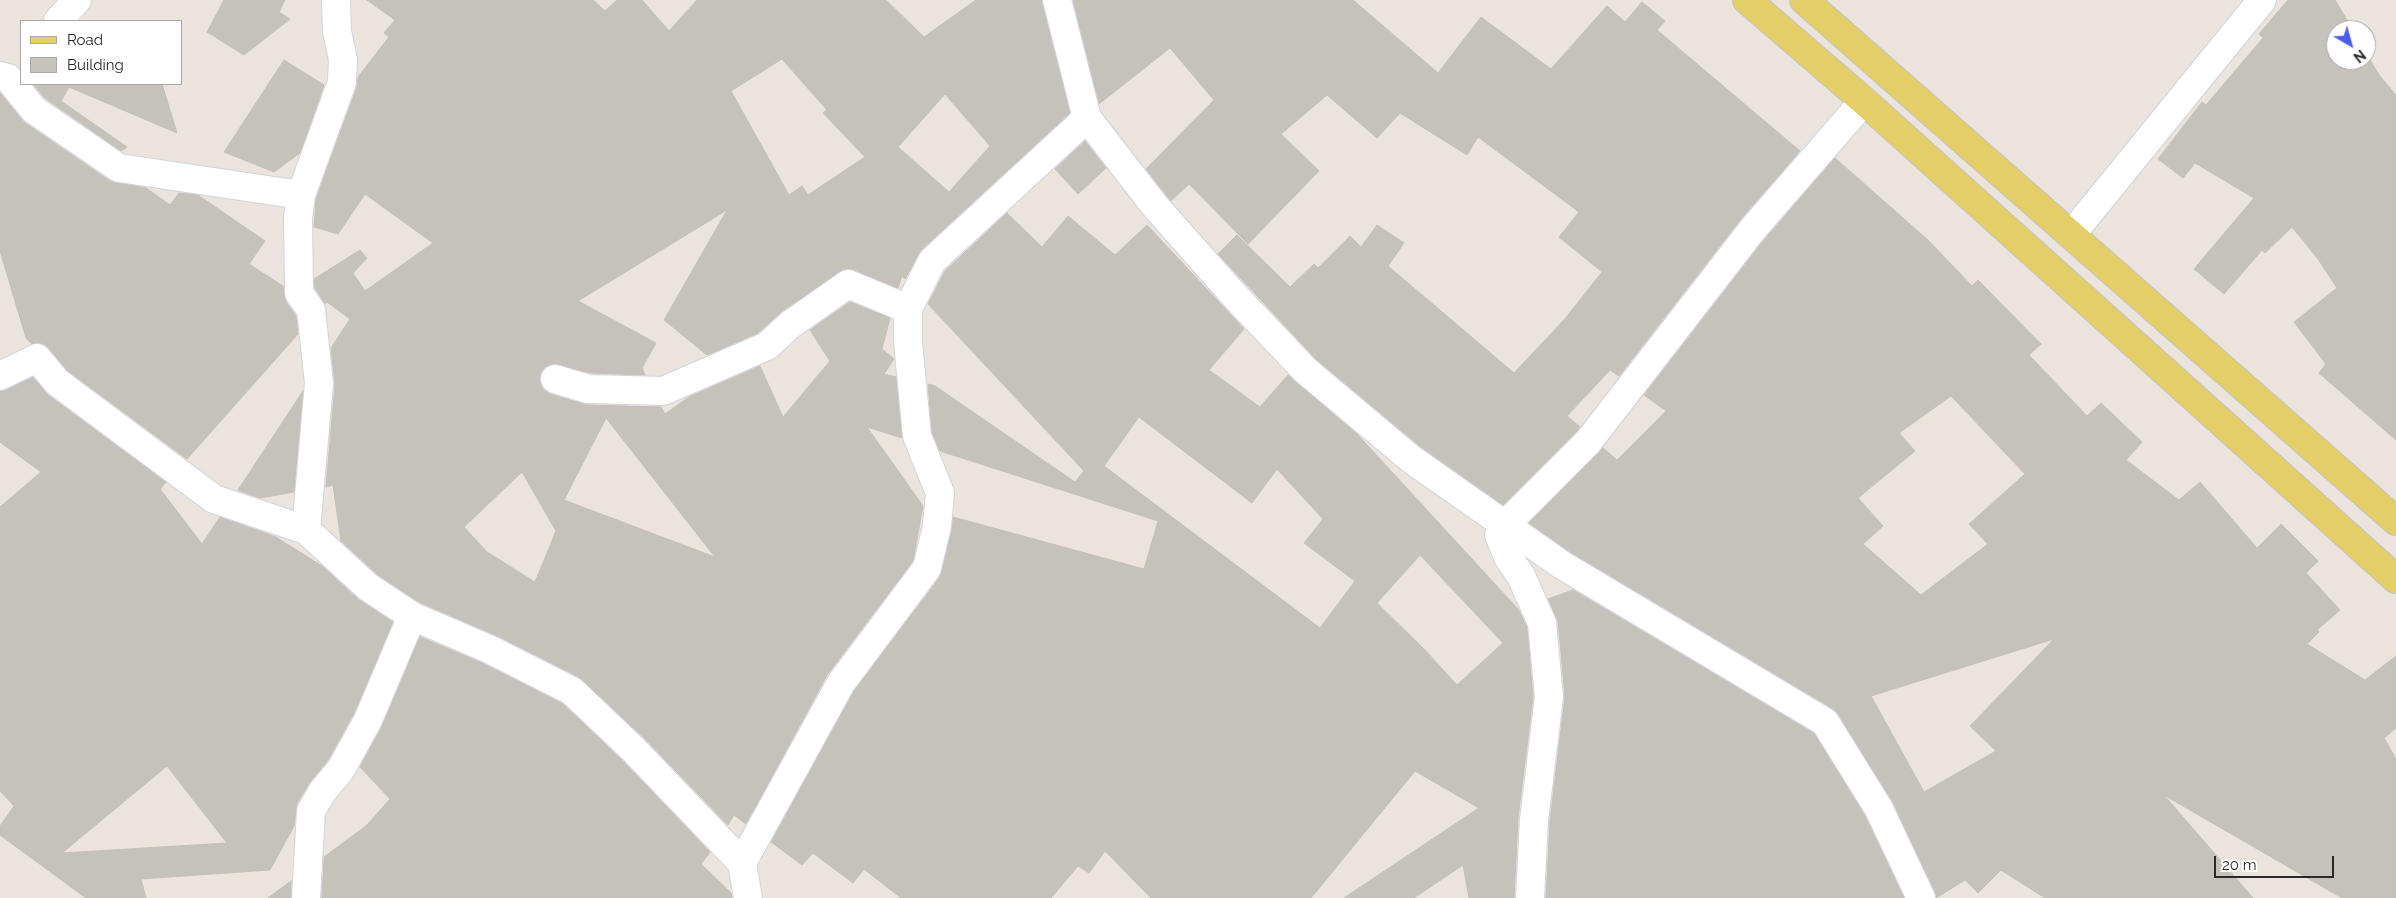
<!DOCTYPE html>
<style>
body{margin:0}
#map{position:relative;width:2396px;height:898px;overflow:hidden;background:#eae4dc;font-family:Raleway,sans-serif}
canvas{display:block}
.legend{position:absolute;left:20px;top:20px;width:162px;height:65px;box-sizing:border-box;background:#fff;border:1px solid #a9a9a9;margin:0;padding:6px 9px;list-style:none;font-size:15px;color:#292929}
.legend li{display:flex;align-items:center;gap:10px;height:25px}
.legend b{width:25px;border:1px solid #a9a9a9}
.north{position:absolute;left:2326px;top:20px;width:50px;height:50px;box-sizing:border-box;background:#fff;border:1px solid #a9a9a9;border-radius:50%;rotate:142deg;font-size:14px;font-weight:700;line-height:20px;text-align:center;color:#292929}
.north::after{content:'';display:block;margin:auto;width:18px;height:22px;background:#495ee9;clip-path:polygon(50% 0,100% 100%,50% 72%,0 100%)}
.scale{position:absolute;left:2214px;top:856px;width:120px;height:22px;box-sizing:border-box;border:2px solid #292929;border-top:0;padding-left:6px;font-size:15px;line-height:18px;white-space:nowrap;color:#292929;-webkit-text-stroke:4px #fff;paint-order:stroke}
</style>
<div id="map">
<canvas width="2396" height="898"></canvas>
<ul class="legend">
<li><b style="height:6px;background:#e3ce67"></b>Road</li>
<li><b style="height:14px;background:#c5c1bb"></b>Building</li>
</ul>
<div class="north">N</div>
<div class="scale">20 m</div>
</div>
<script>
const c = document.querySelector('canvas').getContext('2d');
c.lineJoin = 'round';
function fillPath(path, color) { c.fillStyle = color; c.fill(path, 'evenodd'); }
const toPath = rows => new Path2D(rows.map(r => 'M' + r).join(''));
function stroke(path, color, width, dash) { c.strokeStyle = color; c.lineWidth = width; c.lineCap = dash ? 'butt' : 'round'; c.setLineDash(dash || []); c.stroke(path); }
const building = toPath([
 [224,0,285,0,279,12,290,19,244,55,207,32,224,0],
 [367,0,593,0,605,11,617,0,642,0,669,31,697,0,886,0,924,37,976,0,1042,0,1070,113,921,250,905,279,902,276,898,288,854,270,846,269,782,311,758,333,707,355,664,320,727,210,578,301,656,343,642,368,645,375,591,373,552,364,545,367,540,374,540,383,544,390,550,394,587,405,661,407,665,414,689,397,760,366,783,417,830,361,810,330,850,302,890,318,882,349,894,359,884,374,896,377,902,438,867,427,923,506,913,561,827,675,746,824,734,815,728,825,644,738,579,677,495,635,419,602,378,575,341,541,333,485,326,487,335,384,331,348,350,319,327,302,325,304,315,288,314,279,360,250,367,258,353,273,365,291,433,243,365,194,338,234,314,227,316,199,357,87,358,77,389,37,384,33,395,20,367,0],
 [782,59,827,110,823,113,865,157,808,195,802,186,789,195,731,91,782,59],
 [945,94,990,146,949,192,898,147,945,94],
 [606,418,715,557,564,500,606,418],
 [522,472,556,531,535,582,487,552,464,527,522,472],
 [1073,0,1353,0,1438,73,1481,17,1551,69,1607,6,1625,22,1642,2,1665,21,1657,30,1800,151,1740,220,1619,376,1610,370,1567,416,1580,427,1576,432,1503,505,1421,447,1316,359,1218,254,1237,235,1290,287,1314,264,1318,268,1350,236,1361,247,1377,225,1404,243,1388,266,1514,373,1564,320,1602,272,1559,237,1579,212,1478,137,1467,155,1400,113,1377,138,1327,95,1281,134,1319,171,1248,244,1189,184,1171,201,1146,169,1214,100,1170,48,1099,104,1073,0],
 [2288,0,2335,0,2353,30,2336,30,2336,60,2366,60,2366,53,2379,75,2396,95,2396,440,2319,373,2326,364,2294,322,2337,288,2318,259,2292,227,2265,253,2262,250,2224,294,2194,269,2254,198,2195,163,2183,178,2158,159,2202,102,2206,105,2263,38,2259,34,2288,0],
 [284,60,324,85,300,153,274,172,224,152,284,60],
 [33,84,162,84,177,133,69,87,61,101,127,147,121,151,45,98,33,84],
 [0,93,25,123,110,181,146,188,170,205,179,193,198,195,265,241,249,264,283,286,286,302,296,316,298,334,187,459,68,371,44,344,32,344,26,338,0,251,0,93],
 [1085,141,1106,168,1078,194,1055,169,1085,141],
 [1835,158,1928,240,1972,286,1978,280,2041,344,2029,355,2087,416,2101,403,2142,442,2126,460,2179,500,2200,482,2257,548,2281,524,2318,561,2306,573,2340,610,2317,630,2319,632,2307,644,2365,680,2396,656,2396,728,2384,738,2396,759,2396,898,2342,898,2164,795,2253,898,2045,898,2001,870,1978,893,1965,880,1936,898,1893,802,1833,709,1570,552,1529,523,1603,448,1617,460,1666,411,1644,395,1764,240,1835,158],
 [1951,396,2025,474,1969,524,1988,544,1921,595,1863,544,1883,526,1858,498,1915,451,1899,433,1951,396],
 [2054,639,1970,726,1996,751,1924,792,1871,696,2054,639],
 [1007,213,1042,247,1068,216,1115,255,1147,225,1244,329,1209,370,1260,407,1288,375,1357,434,1518,609,1527,627,1533,697,1518,818,1514,898,1469,898,1463,865,1414,898,1344,898,1479,808,1415,771,1311,898,1151,898,1105,851,1089,873,1078,866,1051,898,901,898,864,869,853,883,813,853,802,865,771,842,854,691,940,577,953,517,1144,569,1158,521,940,451,932,432,928,384,935,386,1075,482,1084,471,928,304,945,271,1007,213],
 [1139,417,1252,503,1277,469,1323,519,1304,543,1355,581,1320,628,1104,466,1139,417],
 [1420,555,1503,643,1457,685,1425,650,1377,603,1420,555],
 [33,377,48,395,166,482,160,489,202,544,220,517,276,537,322,566,358,599,393,622,354,713,328,760,310,782,297,803,294,826,270,870,141,879,146,898,86,898,0,835,0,826,14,806,0,791,0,507,41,472,0,442,0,391,33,377],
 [167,766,227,843,62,853,167,766],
 [303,391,294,492,260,498,238,490,303,391],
 [1573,590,1814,733,1865,816,1904,898,1546,898,1550,821,1565,696,1558,621,1548,599,1573,590],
 [420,637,482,663,563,704,622,760,710,852,701,864,731,893,732,898,322,898,324,857,367,825,390,799,360,767,382,726,420,637],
 [291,881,291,898,268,898,291,881]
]);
const minor = toPath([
 [1057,0,1087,118,1155,206,1233,294,1305,370,1411,459,1562,565,1825,722,1879,809,1921,898],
 [58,21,77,0],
 [0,76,8,78,34,110,119,168,301,195],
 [2071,235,2262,0],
 [0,376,37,358,57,382,214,499,306,530,368,587,412,616,489,649,572,691,633,749,742,863,748,898],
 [555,379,588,389,663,391,767,346,791,324,848,284,908,309],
 [306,530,319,383,311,310,299,293,298,217,301,195,342,82,343,60,337,31,336,0],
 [742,863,841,683,927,568,937,526,940,493,917,436,908,342,908,309,932,261,1087,118],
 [306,898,311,811,322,792,341,769,368,720,412,616],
 [1530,898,1534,820,1549,697,1542,623,1521,576,1508,557,1499,535,1505,525,1588,442,1752,230,1864,101]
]);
const major = toPath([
 [1747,0,1864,101,2396,579],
 [1804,0,2396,521]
]);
fillPath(building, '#c5c1bb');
stroke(building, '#c5c0b6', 1);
stroke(minor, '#d1d3e0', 30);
stroke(major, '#c3c3c3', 30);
stroke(minor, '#fff', 28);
stroke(major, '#e3ce67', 28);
</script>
